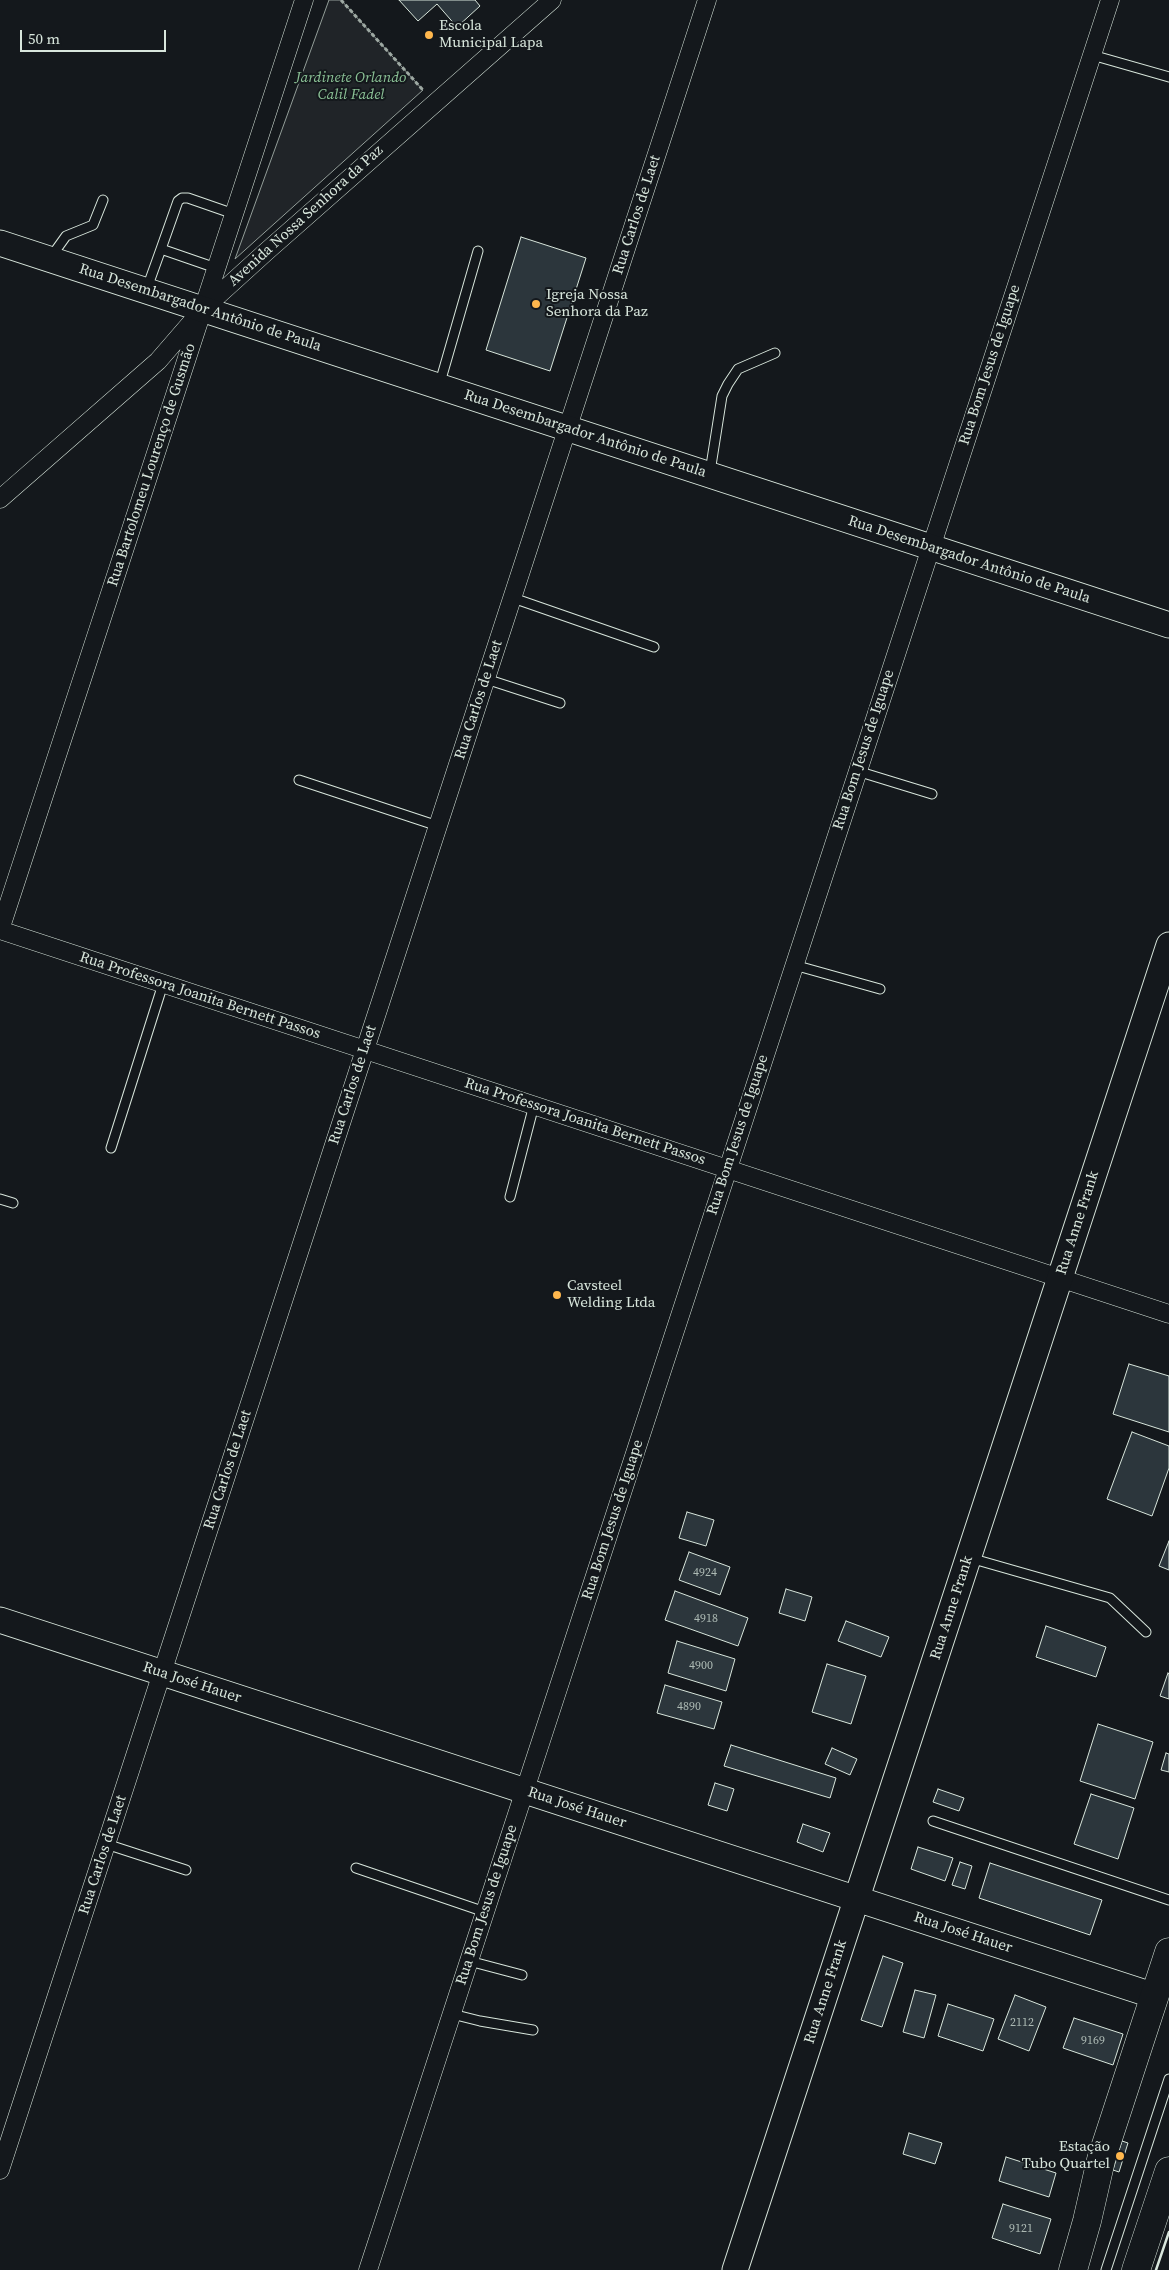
<!DOCTYPE html>
<meta charset="utf-8">
<style>
body{margin:0}
#map{position:relative;width:1169px;height:2270px;overflow:hidden;background:#14181c;font-family:"Source Serif 4",serif}
canvas{display:block}
.scale{position:absolute;left:20px;top:30px;width:146px;height:22px;box-sizing:border-box;border:2px solid #d8e6dc;border-top:0;padding-left:6px;font-size:15px;line-height:18px;white-space:nowrap;color:#d8e6dc;-webkit-text-stroke:4px #14181c;paint-order:stroke}
</style>
<div id="map">
<canvas width="1169" height="2270"></canvas>
<div class="scale">50 m</div>
</div>
<script>
const c = document.querySelector('canvas').getContext('2d');
c.lineJoin = 'round';
function fillPath(path, color) { c.fillStyle = color; c.fill(path, 'evenodd'); }
const toPath = rows => new Path2D(rows.map(r => 'M' + r).join(''));
function stroke(path, color, width, dash) { c.strokeStyle = color; c.lineWidth = width; c.lineCap = dash ? 'butt' : 'round'; c.setLineDash(dash || []); c.stroke(path); }
function write(font, color, halo, rows, align = 'center') {
  c.font = font + ' "Source Serif 4",serif'; c.lineWidth = 4; c.setLineDash([]); c.textBaseline = 'middle'; c.strokeStyle = halo; c.fillStyle = color; for (const [text, x, y, turn = 0] of rows) {
    c.save(); c.translate(x, y); c.rotate((+turn || 0) * Math.PI / 180); c.textAlign = isNaN(turn) ? turn : align; if (halo) c.strokeText(text, 0, 0); c.fillText(text, 0, 0); c.restore();
  }
}
const green = toPath([
 [329,0,341,0,423,90,235,259,329,0]
]);
const building = toPath([
 [399,0,475,0,480,6,457,27,437,4,418,21,399,0],
 [521,237,586,258,550,371,486,350,521,237],
 [1129,1364,1169,1376,1169,1432,1113,1414,1129,1364],
 [1132,1432,1169,1446,1169,1468,1152,1516,1107,1499,1132,1432],
 [687,1512,714,1520,706,1546,679,1538,687,1512],
 [1169,1541,1169,1570,1159,1566,1169,1541],
 [689,1552,730,1567,720,1595,679,1580,689,1552],
 [786,1589,812,1597,805,1621,779,1613,786,1589],
 [675,1591,748,1618,738,1646,665,1620,675,1591],
 [846,1621,889,1637,881,1657,838,1641,846,1621],
 [1046,1626,1106,1647,1096,1677,1036,1657,1046,1626],
 [677,1641,735,1659,726,1691,668,1673,677,1641],
 [827,1664,866,1676,851,1724,812,1712,827,1664],
 [1168,1673,1169,1674,1169,1699,1160,1696,1168,1673],
 [665,1685,722,1702,714,1729,657,1713,665,1685],
 [1098,1724,1153,1742,1135,1799,1080,1781,1098,1724],
 [731,1745,836,1778,830,1798,724,1766,731,1745],
 [832,1748,857,1759,850,1775,825,1764,832,1748],
 [1166,1753,1169,1754,1169,1772,1161,1770,1166,1753],
 [715,1783,734,1789,727,1811,708,1805,715,1783],
 [938,1789,964,1798,959,1811,933,1802,938,1789],
 [1091,1794,1134,1808,1118,1859,1074,1844,1091,1794],
 [803,1824,830,1833,823,1852,797,1842,803,1824],
 [918,1847,953,1858,945,1881,911,1869,918,1847],
 [960,1862,972,1866,965,1889,952,1885,960,1862],
 [990,1863,1102,1900,1090,1935,979,1898,990,1863],
 [883,1956,903,1963,882,2027,861,2020,883,1956],
 [915,1990,936,1995,924,2038,903,2032,915,1990],
 [1015,1995,1046,2007,1029,2051,998,2039,1015,1995],
 [948,2004,994,2019,983,2051,938,2036,948,2004],
 [1074,2018,1123,2034,1113,2065,1063,2048,1074,2018],
 [909,2133,942,2143,935,2164,903,2154,909,2133],
 [1122,2141,1128,2143,1119,2172,1113,2170,1122,2141],
 [1006,2157,1056,2173,1049,2197,999,2181,1006,2157],
 [1003,2204,1051,2219,1040,2254,992,2238,1003,2204]
]);
const path = toPath([
 [341,0,423,90]
]);
const service = toPath([
 [1092,55,1169,77],
 [161,249,178,201,182,198,188,198,234,214],
 [51,257,66,236,93,225,103,200],
 [147,288,161,249,216,268],
 [439,386,478,251],
 [710,472,722,396,728,384,738,369,775,353],
 [513,598,654,647],
 [486,679,560,703],
 [857,771,932,794],
 [299,780,438,826],
 [794,965,880,989],
 [111,1148,163,984],
 [510,1197,534,1105],
 [0,1199,13,1203],
 [970,1558,1110,1598,1146,1632],
 [933,1821,1169,1900],
 [106,1844,186,1870],
 [356,1868,485,1912],
 [469,1961,522,1975],
 [452,2014,480,2021,533,2030],
 [1106,2270,1169,2079]
]);
const minor = toPath([
 [0,499,158,361,203,309,267,251,552,0],
 [0,930,1169,1314],
 [0,930,304,0],
 [0,2170,707,0],
 [368,2270,1110,0]
]);
const secondary = toPath([
 [0,243,1169,625],
 [0,1620,1155,1996],
 [735,2270,1169,945]
]);
const primary = toPath([
 [1073,2270,1087,2221,1101,2160,1169,1952],
 [1136,2270,1169,2171]
]);
const wall = toPath([
 [1156,2270,1169,2232]
]);
const markers = [
 [429,35,5,"#ffb74d"],
 [536,304,5,"#ffb74d"],
 [557,1295,5,"#ffb74d"],
 [1120,2156,5,"#ffb74d"]
];
const numberNames = [
 ["4924",705,1573],
 ["4918",706,1619],
 ["4900",701,1666],
 ["4890",689,1707],
 ["2112",1022,2023],
 ["9169",1093,2041],
 ["9121",1021,2229]
];
const poiNames = [
 ["Escola",439,26],
 ["Municipal Lapa",439,43],
 ["Igreja Nossa",546,295],
 ["Senhora da Paz",546,312],
 ["Cavsteel",567,1286],
 ["Welding Ltda",567,1303],
 ["Estação",1110,2147,"right"],
 ["Tubo Quartel",1110,2164,"right"]
];
const parkNames = [
 ["Jardinete Orlando",351,78],
 ["Calil Fadel",351,95]
];
const streetNames = [
 ["Rua Carlos de Laet",637,215,-72],
 ["Avenida Nossa Senhora da Paz",306,216,-42],
 ["Rua Desembargador Antônio de Paula",200,308,18],
 ["Rua Bom Jesus de Iguape",990,365,-72],
 ["Rua Desembargador Antônio de Paula",585,434,18],
 ["Rua Bartolomeu Lourenço de Gusmão",152,465,-72],
 ["Rua Desembargador Antônio de Paula",969,560,18],
 ["Rua Carlos de Laet",479,700,-72],
 ["Rua Bom Jesus de Iguape",864,750,-72],
 ["Rua Professora Joanita Bernett Passos",200,996,18],
 ["Rua Carlos de Laet",353,1085,-72],
 ["Rua Professora Joanita Bernett Passos",585,1122,18],
 ["Rua Bom Jesus de Iguape",738,1135,-72],
 ["Rua Anne Frank",1078,1223,-72],
 ["Rua Carlos de Laet",228,1470,-72],
 ["Rua Bom Jesus de Iguape",613,1520,-72],
 ["Rua Anne Frank",952,1608,-72],
 ["Rua José Hauer",192,1683,18],
 ["Rua José Hauer",577,1808,18],
 ["Rua Carlos de Laet",103,1855,-72],
 ["Rua Bom Jesus de Iguape",487,1905,-72],
 ["Rua José Hauer",963,1933,18],
 ["Rua Anne Frank",826,1992,-72]
];
fillPath(green, '#202428');
stroke(green, '#939e99', 1);
fillPath(building, '#2c363c');
stroke(building, '#d8e6dc', 1);
stroke(service, '#d8e6dc', 11);
stroke(minor, '#d8e6dc', 19);
stroke(secondary, '#d8e6dc', 27);
stroke(primary, '#d8e6dc', 29);
stroke(path, '#9da8a2', 3, [4, 2.5]);
stroke(service, '#14181c', 9);
stroke(minor, '#14181c', 18);
stroke(secondary, '#14181c', 25);
stroke(primary, '#14181c', 28);
stroke(wall, '#d8e6dc', 2.5);
for (const [x, y, r, color] of markers) { const dot = new Path2D(); dot.arc(x, y, r, 0, 2 * Math.PI); c.fillStyle = color; c.fill(dot); stroke(dot, '#14181c', 2); }
write('12px', '#adbab4', null, numberNames);
write('15px', '#d8e6dc', '#14181c', poiNames, 'left');
write('italic 15px', '#8ac095', '#14181c', parkNames);
write('15px', '#d8e6dc', '#14181c', streetNames);
</script>
